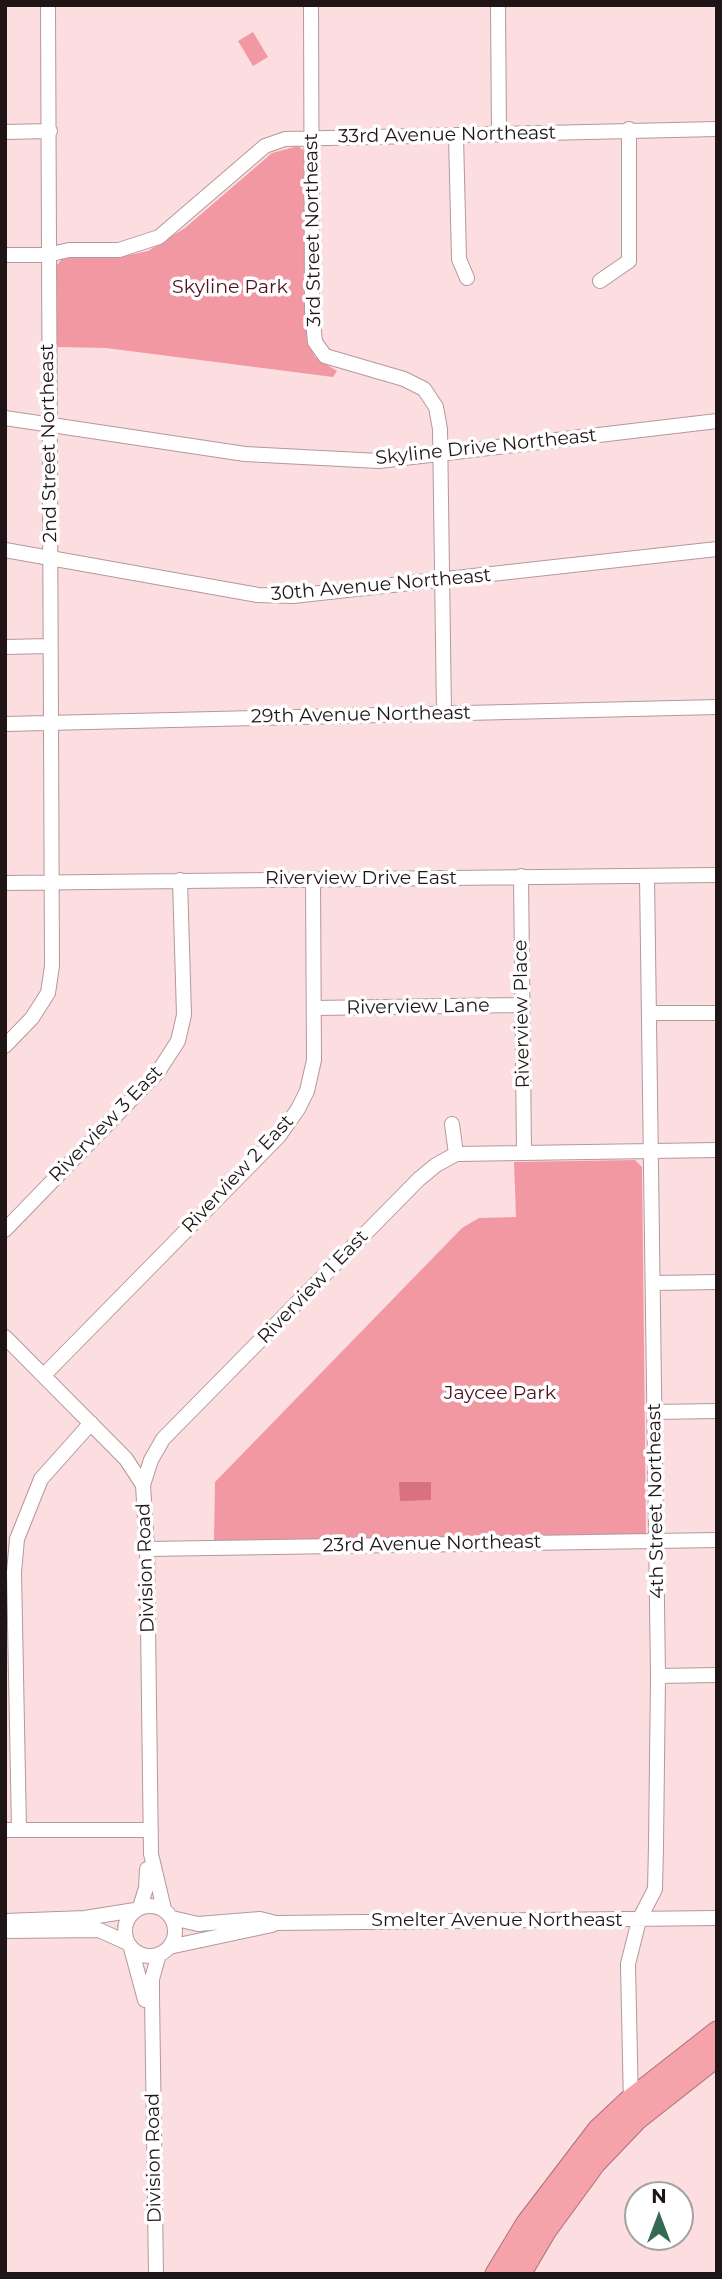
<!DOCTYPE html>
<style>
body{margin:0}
#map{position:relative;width:722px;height:2279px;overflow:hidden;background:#fcdee0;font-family:Montserrat,sans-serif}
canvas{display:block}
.frame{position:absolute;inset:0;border:7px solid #1f1516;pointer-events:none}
.north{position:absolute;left:624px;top:2181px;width:70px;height:70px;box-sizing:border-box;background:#fff;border:2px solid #a5a1a2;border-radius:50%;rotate:0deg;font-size:19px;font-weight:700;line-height:28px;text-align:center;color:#1f1516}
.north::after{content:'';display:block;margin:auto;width:24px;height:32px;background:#346b52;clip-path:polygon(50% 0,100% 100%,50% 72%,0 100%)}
</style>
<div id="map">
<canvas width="722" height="2279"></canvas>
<div class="frame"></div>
<div class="north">N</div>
</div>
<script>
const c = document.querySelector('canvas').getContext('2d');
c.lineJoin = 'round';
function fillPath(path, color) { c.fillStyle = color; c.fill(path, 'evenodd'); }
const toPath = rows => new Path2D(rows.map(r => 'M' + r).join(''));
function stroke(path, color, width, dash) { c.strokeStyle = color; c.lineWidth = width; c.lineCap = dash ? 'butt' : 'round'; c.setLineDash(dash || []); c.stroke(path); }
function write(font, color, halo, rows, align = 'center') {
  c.font = font + ' Montserrat,sans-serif'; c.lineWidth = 7; c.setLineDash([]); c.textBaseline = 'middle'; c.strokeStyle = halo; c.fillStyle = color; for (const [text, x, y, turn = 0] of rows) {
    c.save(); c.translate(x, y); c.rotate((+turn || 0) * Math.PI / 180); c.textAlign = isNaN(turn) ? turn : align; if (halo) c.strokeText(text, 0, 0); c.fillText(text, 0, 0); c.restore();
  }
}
const green = toPath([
 [253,32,268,57,253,66,238,41],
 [298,146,303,150,306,161,307,340,315,357,337,371,333,377,106,348,57,347,56,266,63,258,124,256,148,251,185,228,272,153],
 [635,1160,642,1167,646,1534,214,1541,215,1482,462,1228,479,1218,516,1217,514,1162]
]);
const water = toPath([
 [399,1482,431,1482,431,1500,400,1501]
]);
const minor = toPath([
 [311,5,312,310,315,342,325,356,404,379,424,389,436,407,440,429,444,713],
 [498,5,499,135],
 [5,132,50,131],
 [456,136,459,259,467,278],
 [5,255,47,255,69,250,119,250,159,237,265,146,285,139,717,129],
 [600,281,629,261,629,129],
 [5,418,245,454,379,461,717,421],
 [5,550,258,595,293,596,717,549],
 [5,647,50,646],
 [5,724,717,707],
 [521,876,524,1152],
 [5,883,717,875],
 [315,1008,520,1005],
 [650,1013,717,1013],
 [5,1046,32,1018,48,993,52,966,48,5],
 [452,1124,456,1154],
 [5,1230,158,1072,178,1041,184,1015,180,880],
 [654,1283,717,1282],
 [5,1337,126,1459,143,1485,147,1549,151,1854,164,1909],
 [44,1375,279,1136,298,1109,307,1091,314,1060,313,878],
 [654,1412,717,1411],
 [143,1485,151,1460,163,1439,419,1179,436,1165,456,1154,717,1150],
 [147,1549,717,1540],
 [658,1676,717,1675],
 [19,1829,14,1572,17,1539,41,1479,91,1423],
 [5,1830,151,1830],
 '125 1931a25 25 0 1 1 50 0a25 25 0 1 1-50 0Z',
 [140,1907,146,1888,147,1869],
 [172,1918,198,1924,260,1919,276,1923,717,1918],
 [5,1921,85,1918,135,1910],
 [5,1931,99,1930,128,1943],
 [169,1947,272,1925],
 [131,1948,145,2000],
 [631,2105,628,1964,639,1920,655,1889,656,1846,658,1676,647,876],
 [156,2274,152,1995,152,1979,159,1954]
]);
const highway = toPath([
 [496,2274,527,2223,598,2130,629,2101,717,2032],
 [520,2274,546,2230,595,2163,637,2119,717,2056]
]);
const streetNames = [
 ["33rd Avenue Northeast",447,135,-1],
 ["3rd Street Northeast",313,230,-91],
 ["2nd Street Northeast",49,443,-91],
 ["Skyline Drive Northeast",486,447,-6],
 ["30th Avenue Northeast",381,585,-5],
 ["29th Avenue Northeast",361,715,-1],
 ["Riverview Drive East",361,878],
 ["Riverview Lane",418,1007,-1],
 ["Riverview Place",522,1014,-91],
 ["Riverview 3 East",106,1124,-46],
 ["Riverview 2 East",238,1174,-47],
 ["Riverview 1 East",313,1287,-46],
 ["4th Street Northeast",656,1501,-91],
 ["23rd Avenue Northeast",432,1544,-1],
 ["Division Road",146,1568,-92],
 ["Smelter Avenue Northeast",497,1920],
 ["Division Road",154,2158,-91]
];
const parkNames = [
 ["Skyline Park",230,287],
 ["Jaycee Park",500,1393]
];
fillPath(green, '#f298a3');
fillPath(water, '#d87180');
stroke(minor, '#b4989a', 16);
stroke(highway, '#aa7177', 23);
stroke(minor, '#fff', 14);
stroke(highway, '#f5a2ab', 21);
write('19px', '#1f1516', '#fff', streetNames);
write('19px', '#500f1e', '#fff', parkNames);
</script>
